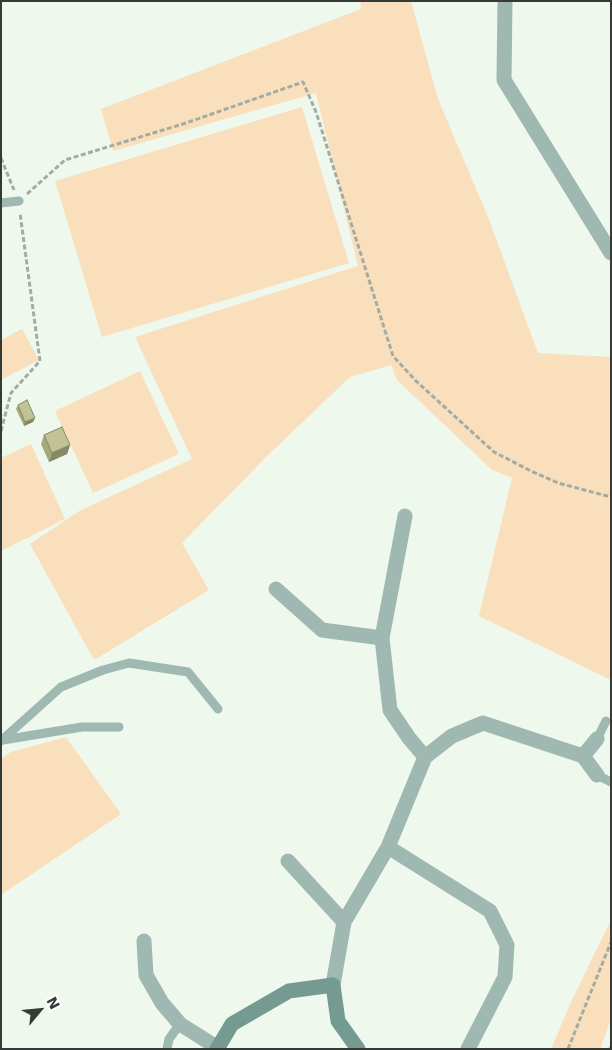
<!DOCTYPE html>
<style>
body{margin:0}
#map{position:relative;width:612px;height:1050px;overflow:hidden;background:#eef8ed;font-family:"DejaVu Sans",sans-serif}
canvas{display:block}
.frame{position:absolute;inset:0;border:2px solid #373b37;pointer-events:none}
.north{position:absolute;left:15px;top:985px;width:50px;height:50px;-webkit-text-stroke:4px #fff;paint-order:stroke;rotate:62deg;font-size:14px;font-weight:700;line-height:20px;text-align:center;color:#373b37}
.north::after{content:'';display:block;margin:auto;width:18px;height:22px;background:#373b37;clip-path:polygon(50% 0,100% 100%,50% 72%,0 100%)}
</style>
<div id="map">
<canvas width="612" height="1050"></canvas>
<div class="frame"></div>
<div class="north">N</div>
</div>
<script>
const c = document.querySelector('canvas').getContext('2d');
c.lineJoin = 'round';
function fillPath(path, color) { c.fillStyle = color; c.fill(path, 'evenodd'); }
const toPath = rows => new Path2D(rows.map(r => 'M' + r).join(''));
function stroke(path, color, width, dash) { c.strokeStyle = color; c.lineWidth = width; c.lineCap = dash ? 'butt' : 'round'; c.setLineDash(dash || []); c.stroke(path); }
const green = toPath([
 [360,1,411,1,438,99,488,217,538,353,611,357,611,680,479,616,512,478,492,470,397,380,391,365,350,377,267,456,182,543,209,590,94,660,30,544,81,510,192,459,135,337,358,266,316,93,113,151,101,109,361,9],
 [302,107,349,263,102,337,55,181],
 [22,329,39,360,1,380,1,340],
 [140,371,179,454,93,493,55,411],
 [31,444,65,519,1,551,1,458],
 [66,737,121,814,1,895,1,758,11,752],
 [611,920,611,1019,600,1049,551,1049,572,1000]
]);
const path = toPath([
 [1,158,14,190],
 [27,194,65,160,186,123,303,82,316,112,393,356,416,381,494,452,531,471,558,483,611,497],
 [1,431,11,393,40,361,20,213],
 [568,1049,611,942],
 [610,1049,611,1047]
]);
const lane = toPath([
 [1,203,19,201],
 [597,739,606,721],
 [3,740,82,727,119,727],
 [1,741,61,687,103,670,129,663,188,672,218,709],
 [597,775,611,782],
 [167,1049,169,1039,180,1024]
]);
const street = toPath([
 [505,1,504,80,611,253],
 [276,589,322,630,382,638,405,516],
 [382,638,390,710,409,738,425,757],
 [597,739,583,756,597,775],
 [388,847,490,911,507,945,505,977,468,1049],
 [288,861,344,922],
 [144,941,146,975,162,1003,180,1024,218,1048],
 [333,985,344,922,388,847,425,757,452,736,483,723,583,756]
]);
const secondary = toPath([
 [217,1049,232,1024,289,991,333,985,338,1021,358,1049]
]);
const wall = toPath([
 [18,405,35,418,33,422,24,426,16,409],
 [44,435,70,445,67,454,49,462,41,444]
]);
const shadedWall = toPath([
 [35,418,33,422,24,426,25,422],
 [70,445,67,454,49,462,52,453]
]);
const building = toPath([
 [27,400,35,418,25,422,18,405,27,400],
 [62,427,70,445,52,453,44,435,62,427]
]);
fillPath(green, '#f9dfbb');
stroke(path, '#a4aba3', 3, [5, 2.5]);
stroke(lane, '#a0b8b2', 9);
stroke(street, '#a0b8b2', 15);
stroke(secondary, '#759a92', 15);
fillPath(wall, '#a6a880');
fillPath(shadedWall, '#878868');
fillPath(building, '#c1c395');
stroke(building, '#878868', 1);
</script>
